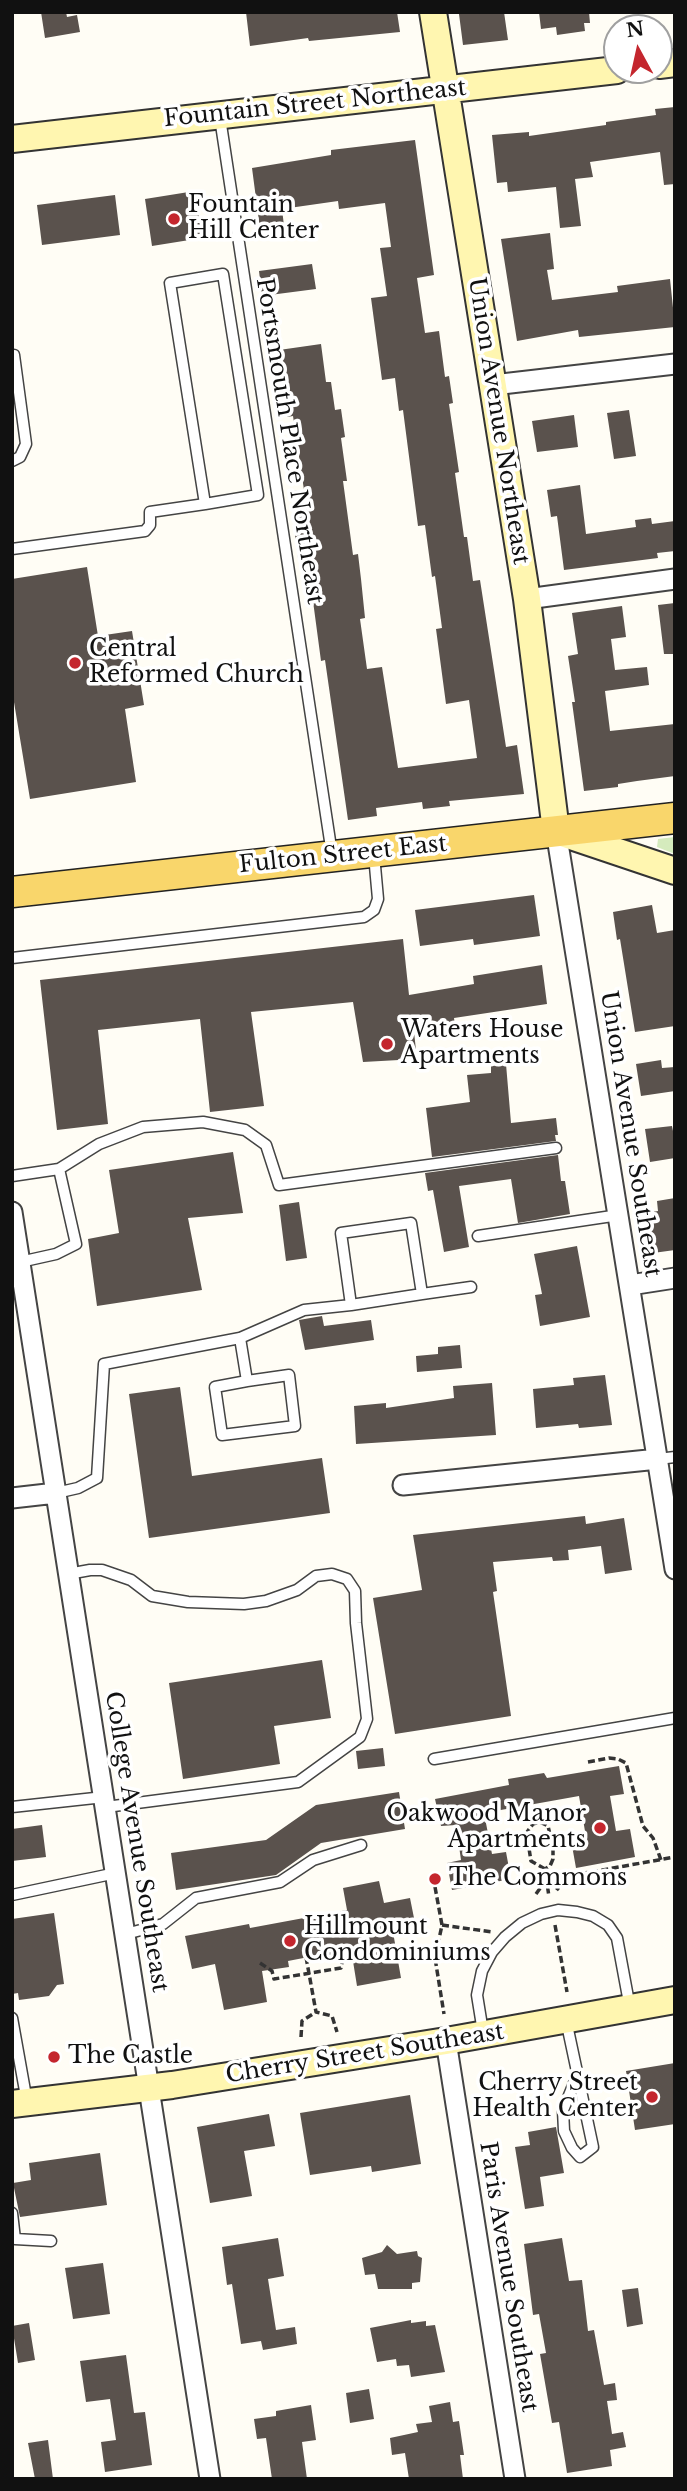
<!DOCTYPE html>
<style>
body{margin:0}
#map{position:relative;width:687px;height:2491px;overflow:hidden;background:#fffdf5;font-family:"Libre Baskerville",serif}
canvas{display:block}
.frame{position:absolute;inset:0;border:14px solid #111;pointer-events:none}
.north{position:absolute;left:603px;top:14px;width:70px;height:70px;box-sizing:border-box;background:#fff;border:2px solid #a0a0a0;border-radius:50%;rotate:352deg;font-size:19px;font-weight:700;line-height:28px;text-align:center;color:#111}
.north::after{content:'';display:block;margin:auto;width:24px;height:32px;background:#c4262e;clip-path:polygon(50% 0,100% 100%,50% 72%,0 100%)}
</style>
<div id="map">
<canvas width="687" height="2491"></canvas>
<div class="frame"></div>
<div class="north">N</div>
</div>
<script>
const c = document.querySelector('canvas').getContext('2d');
c.lineJoin = 'round';
function fillPath(path, color) { c.fillStyle = color; c.fill(path, 'evenodd'); }
const toPath = rows => new Path2D(rows.map(r => 'M' + r).join(''));
function stroke(path, color, width, dash) { c.strokeStyle = color; c.lineWidth = width; c.lineCap = dash ? 'butt' : 'round'; c.setLineDash(dash || []); c.stroke(path); }
function write(font, color, halo, rows, align = 'center') {
  c.font = font + ' "Libre Baskerville",serif'; c.lineWidth = 7; c.setLineDash([]); c.textBaseline = 'middle'; c.strokeStyle = halo; c.fillStyle = color; for (const [text, x, y, turn = 0] of rows) {
    c.save(); c.translate(x, y); c.rotate((+turn || 0) * Math.PI / 180); c.textAlign = isNaN(turn) ? turn : align; if (halo) c.strokeText(text, 0, 0); c.fillText(text, 0, 0); c.restore();
  }
}
const green = toPath([
 [675,837,675,854,657,847,658,839]
]);
const building = toPath([
 [41,12,66,12,67,17,77,15,80,32,45,38],
 [246,12,397,12,400,32,309,41,308,38,250,46],
 [474,12,504,12,508,40,463,45,459,14],
 [539,12,589,12,590,23,584,23,585,31,557,35,556,27,541,29],
 [675,107,675,184,664,185,660,152,590,162,593,177,575,179,581,226,560,228,556,187,508,192,507,182,497,183,492,135,529,132,529,136,606,125,606,122,656,115,655,109],
 [415,140,434,275,417,278,425,333,439,331,445,377,449,376,453,403,449,404,459,472,455,473,464,537,467,537,473,581,480,580,506,747,517,745,524,794,449,801,450,806,423,809,422,802,376,808,377,816,348,820,325,660,321,661,311,586,306,587,302,557,298,558,295,535,299,534,293,491,304,490,293,416,287,417,279,350,321,344,326,382,331,382,335,410,341,409,345,437,341,438,347,481,343,481,353,555,358,554,361,579,365,618,360,619,367,669,382,667,398,768,477,758,469,700,446,704,436,629,442,628,435,576,432,577,425,525,418,526,403,410,399,411,395,378,382,380,371,298,387,296,380,248,391,247,385,203,339,209,338,201,282,209,284,226,260,229,252,168,331,155,331,150],
 [195,191,202,238,152,246,145,199],
 [115,195,120,235,42,245,37,205],
 [550,233,554,269,547,270,552,300,618,292,617,286,670,279,675,327,579,337,578,330,517,341,501,239],
 [312,264,316,289,262,296,259,271],
 [629,410,636,456,614,459,607,413],
 [574,415,578,447,537,452,532,421],
 [580,485,586,534,636,527,635,520,651,518,652,524,675,521,675,551,657,553,658,558,564,570,557,516,551,517,547,490],
 [87,567,98,636,132,631,144,705,125,709,136,782,30,799,12,690,12,579],
 [675,603,675,654,664,654,658,605],
 [622,606,626,637,611,639,615,670,647,667,649,685,605,691,610,731,675,724,675,776,637,781,618,784,618,787,584,791,572,702,575,702,568,656,578,654,572,613],
 [534,895,540,936,474,945,473,939,420,946,415,910],
 [652,905,657,933,675,930,675,1026,635,1032,620,939,617,940,613,912],
 [403,939,409,995,474,984,473,976,542,965,547,1004,454,1018,455,1025,414,1032,417,1059,363,1062,353,1002,251,1012,264,1106,210,1112,200,1019,98,1030,108,1124,57,1130,40,980],
 [661,1060,662,1068,675,1067,675,1091,641,1096,636,1064],
 [506,1064,511,1123,556,1118,558,1135,555,1135,556,1141,432,1157,426,1108,470,1102,467,1075,491,1073,491,1066],
 [672,1126,673,1131,675,1131,675,1158,650,1162,645,1129],
 [233,1152,243,1213,188,1218,202,1290,97,1306,88,1239,119,1233,109,1170],
 [558,1155,561,1181,565,1181,570,1214,518,1223,511,1179,459,1186,469,1247,444,1252,433,1190,428,1191,425,1173],
 [675,1198,675,1250,653,1253,647,1213,658,1211,657,1201],
 [299,1202,307,1258,286,1261,279,1205],
 [577,1246,590,1317,540,1326,535,1295,542,1294,534,1254],
 [322,1316,324,1326,371,1320,374,1340,305,1350,299,1320],
 [460,1345,462,1368,417,1372,416,1356,438,1354,438,1347],
 [605,1375,612,1425,579,1428,578,1424,536,1428,533,1389,574,1385,573,1378],
 [492,1383,496,1435,356,1444,354,1406,386,1403,386,1408,454,1398,453,1386],
 [180,1387,192,1476,322,1458,330,1513,149,1538,129,1394],
 [585,1516,586,1524,624,1518,632,1570,605,1574,601,1546,568,1550,569,1560,553,1561,552,1557,493,1562,497,1591,493,1592,511,1716,395,1734,373,1598,422,1590,413,1535],
 [322,1660,331,1718,274,1726,280,1764,183,1779,169,1683],
 [383,1748,385,1766,358,1769,356,1751],
 [619,1766,624,1794,610,1796,616,1831,630,1829,635,1857,576,1868,571,1840,586,1837,579,1796,484,1813,492,1854,506,1852,511,1879,452,1890,447,1863,461,1860,456,1825,441,1826,435,1799,509,1785,508,1779,544,1773,547,1778],
 [399,1792,405,1829,321,1843,276,1875,176,1890,171,1853,266,1840,316,1805],
 [42,1825,46,1857,12,1861,12,1829],
 [379,1881,384,1903,410,1898,416,1928,393,1932,401,1978,357,1986,352,1955,325,1961,324,1954,288,1961,289,1967,262,1971,267,2002,224,2010,215,1964,192,1969,185,1936,249,1924,250,1928,347,1910,343,1888],
 [54,1913,64,1984,57,1985,49,1996,19,2000,18,1993,12,1994,12,1919],
 [675,2063,675,2124,635,2130,626,2071],
 [410,2095,421,2164,372,2172,371,2166,310,2175,300,2113],
 [269,2114,275,2146,244,2151,252,2196,210,2203,197,2127],
 [556,2127,564,2173,540,2177,544,2206,525,2209,515,2147,530,2145,528,2132],
 [100,2153,107,2205,20,2217,13,2183,31,2180,29,2163],
 [278,2238,284,2276,268,2279,276,2330,295,2327,297,2344,263,2350,261,2341,241,2344,232,2284,227,2285,222,2247],
 [562,2238,569,2281,582,2280,588,2331,594,2330,604,2385,615,2383,617,2400,607,2401,612,2434,623,2432,626,2447,610,2450,612,2466,567,2473,559,2422,552,2423,540,2354,546,2353,539,2314,533,2315,524,2244],
 [387,2245,397,2254,417,2251,418,2256,422,2258,420,2282,412,2283,412,2289,378,2289,375,2274,365,2275,362,2258,382,2252],
 [103,2263,110,2314,73,2319,65,2268],
 [638,2288,643,2324,627,2327,622,2290],
 [411,2320,411,2323,426,2321,426,2326,435,2325,445,2372,411,2377,409,2365,397,2366,396,2359,377,2362,370,2328],
 [29,2323,35,2360,18,2363,12,2326],
 [126,2355,134,2413,145,2412,152,2465,105,2472,101,2442,116,2440,110,2399,86,2402,80,2361],
 [369,2389,374,2419,350,2423,346,2393],
 [450,2402,453,2422,459,2421,464,2455,460,2455,463,2479,409,2479,405,2453,392,2455,390,2438,418,2432,416,2424,432,2422,429,2406],
 [311,2405,316,2440,302,2442,307,2479,272,2479,266,2438,257,2439,254,2419,276,2416,276,2411],
 [48,2440,53,2479,35,2479,28,2443]
]);
const path = toPath([
 [588,1762,609,1758,618,1759,626,1763,643,1826,653,1838,661,1860],
 [545,1869,531,1861,528,1842,527,1832,533,1824,540,1822,548,1826,553,1847,553,1859,550,1866,545,1869,549,1897],
 [548,1881,559,1890],
 [435,1887,442,1925,435,1958,444,2014],
 [536,1894,546,1880,675,1857],
 [442,1925,492,1932],
 [555,1925,567,1992],
 [306,1957,316,2012,332,2016,337,2032],
 [260,1963,272,1971,274,1979,341,1968,343,1958,350,1947],
 [301,2037,302,2021,316,2012]
]);
const lane = toPath([
 [220,118,332,854],
 [12,355,14,355,26,444,20,457,12,461],
 [12,549,145,531,150,525,150,512,205,504,258,495,223,274,170,283,205,504],
 [12,958,364,917,374,910,378,899,374,855],
 [12,1176,59,1169,99,1144,143,1127,203,1122,245,1130,266,1145,279,1185,556,1148],
 [478,1236,619,1215],
 [20,1262,56,1254,76,1244,59,1169],
 [422,1294,471,1287],
 [240,1338,247,1381,215,1387,222,1435,295,1426,289,1375,247,1381],
 [658,1459,675,1457],
 [56,1493,78,1488,97,1478,104,1364,240,1338,304,1310,351,1305,422,1294,411,1223,341,1233,351,1305],
 [68,1574,90,1570,102,1570,131,1580,152,1596,188,1602,244,1604,266,1601,297,1590,316,1576,332,1574,347,1579,355,1591,356,1623,367,1719,360,1737,298,1782,106,1807],
 [434,1759,675,1718],
 [12,1807,104,1797],
 [12,1895,116,1873],
 [126,1934,163,1924,196,1898,280,1882,313,1860,361,1845],
 [12,2018,27,2102],
 [566,2020,593,2147,580,2157,572,2148,564,2131,563,2110,577,2076],
 [483,2032,477,1995,482,1971,492,1952,505,1937,522,1923,541,1914,558,1910,577,1912,593,1916,608,1925,617,1938,630,2008],
 [12,2213,15,2239,51,2241]
]);
const street = toPath([
 [493,385,675,364],
 [527,599,675,579],
 [556,831,675,1569],
 [12,1212,210,2479],
 [630,1285,675,1278],
 [403,1485,658,1459],
 [12,1498,56,1493],
 [446,2041,515,2479]
]);
const secondary = toPath([
 [433,12,527,599,556,831,675,871],
 [659,65,675,63],
 [12,139,617,70],
 [12,2104,172,2085,446,2041,675,2000]
]);
const primary = toPath([
 [12,892,675,818]
]);
const markers = [
 [174,219,7,"#c4262e"],
 [75,663,7,"#c4262e"],
 [387,1044,7,"#c4262e"],
 [600,1828,7,"#c4262e"],
 [435,1879,7,"#c4262e"],
 [290,1941,7,"#c4262e"],
 [54,2057,7,"#c4262e"],
 [652,2097,7,"#c4262e"]
];
const streetNames = [
 ["Fountain Street Northeast",315,104,-6],
 ["Union Avenue Northeast",498,421,81],
 ["Portsmouth Place Northeast",289,441,81],
 ["Fulton Street East",343,855,-6],
 ["Union Avenue Southeast",630,1134,81],
 ["College Avenue Southeast",136,1842,81],
 ["Cherry Street Southeast",365,2054,-9],
 ["Paris Avenue Southeast",508,2277,81]
];
const poiNames = [
 ["Fountain",188,206],
 ["Hill Center",188,232],
 ["Central",89,650],
 ["Reformed Church",89,676],
 ["Waters House",401,1031],
 ["Apartments",401,1057],
 ["Oakwood Manor",586,1815,"right"],
 ["Apartments",586,1841,"right"],
 ["The Commons",449,1879],
 ["Hillmount",304,1928],
 ["Condominiums",304,1954],
 ["The Castle",68,2057],
 ["Cherry Street",638,2084,"right"],
 ["Health Center",638,2110,"right"]
];
fillPath(green, '#d5ebbd');
fillPath(building, '#5a524d');
stroke(lane, '#444', 13);
stroke(street, '#444', 23);
stroke(secondary, '#333', 30);
stroke(primary, '#222', 33);
stroke(path, '#333', 3.5, [7, 3.5]);
stroke(lane, '#fff', 10);
stroke(street, '#fff', 19);
stroke(secondary, '#fff6b0', 26);
stroke(primary, '#f9d66b', 30);
for (const [x, y, r, color] of markers) { const dot = new Path2D(); dot.arc(x, y, r, 0, 2 * Math.PI); c.fillStyle = color; c.fill(dot); stroke(dot, '#fff', 2.5); }
write('23px', '#111', '#fff', streetNames);
write('23px', '#111', '#fff', poiNames, 'left');
</script>
